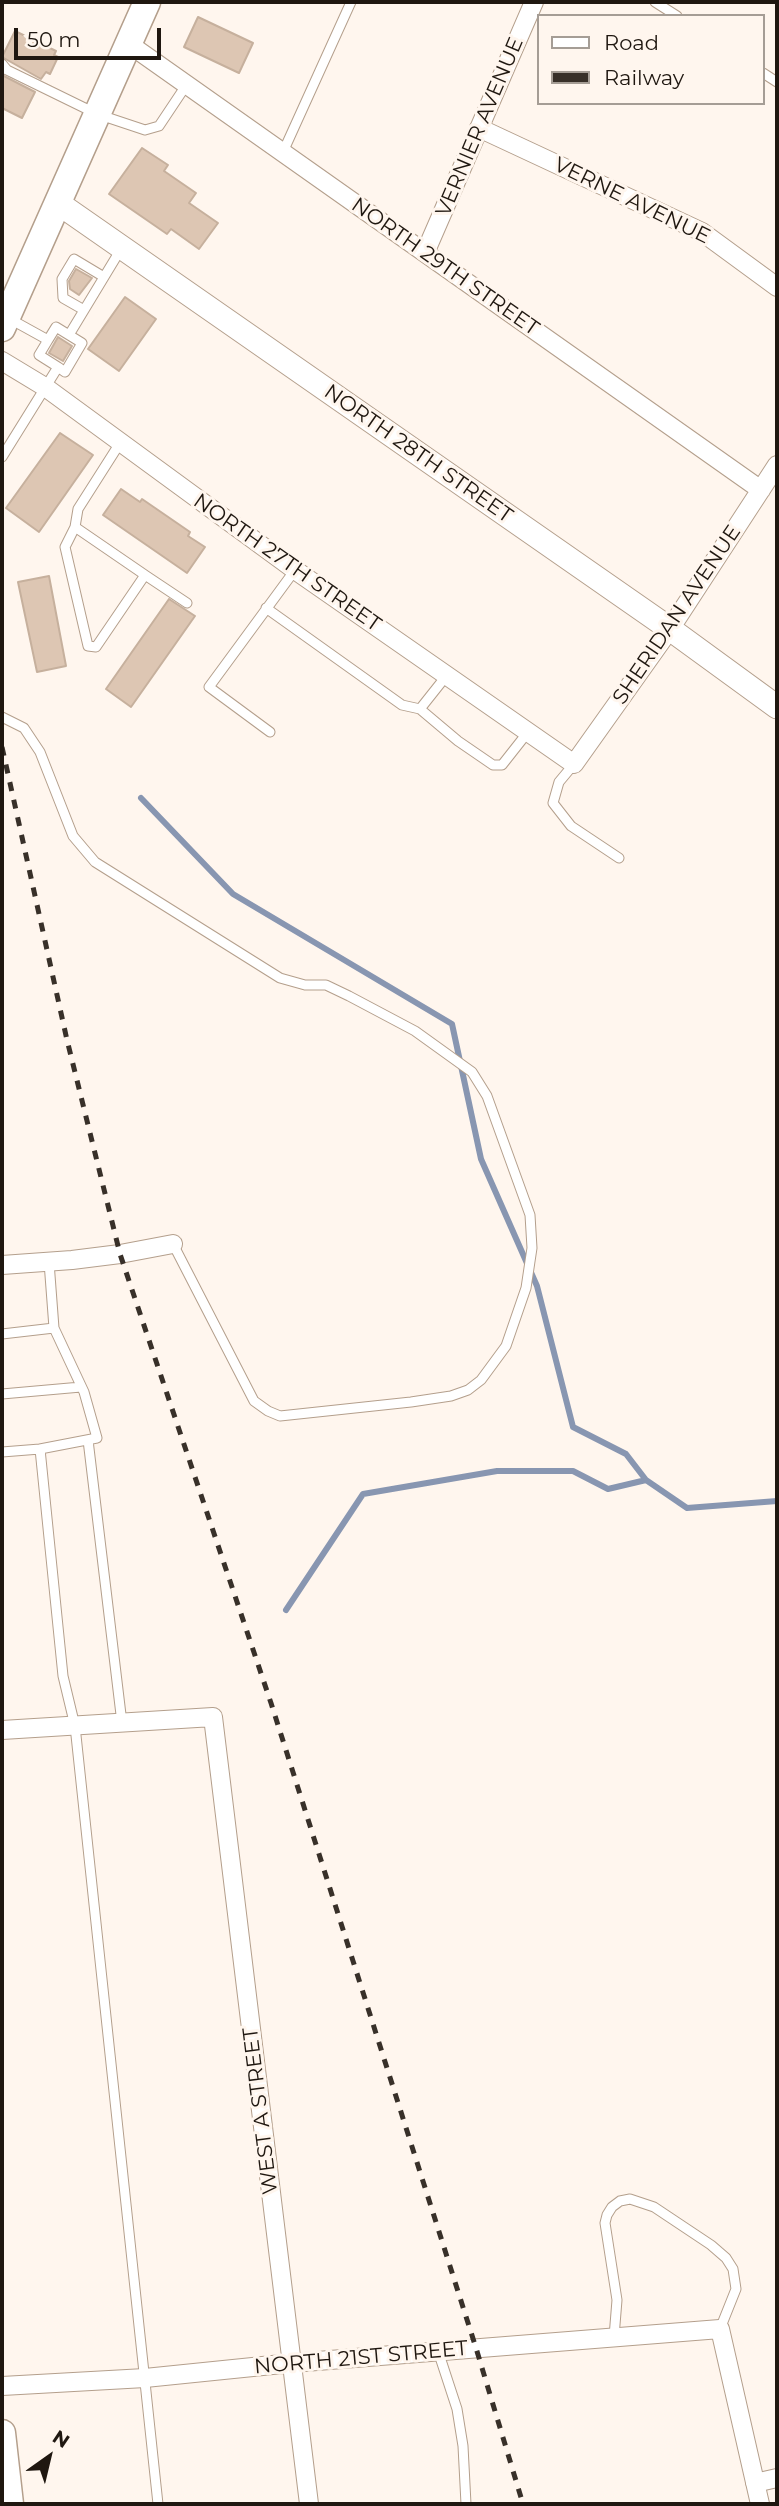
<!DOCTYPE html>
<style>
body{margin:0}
#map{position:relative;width:779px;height:2506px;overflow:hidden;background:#fff6ee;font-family:Montserrat,sans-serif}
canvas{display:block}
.frame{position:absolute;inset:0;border:4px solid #1f1710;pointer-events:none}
.legend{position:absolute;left:537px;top:14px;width:228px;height:91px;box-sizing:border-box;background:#fff6ee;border:2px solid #a59d95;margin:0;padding:9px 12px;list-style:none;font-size:21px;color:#1f1710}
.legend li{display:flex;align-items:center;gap:14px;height:35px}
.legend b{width:35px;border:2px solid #a59d95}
.north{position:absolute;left:14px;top:2422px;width:70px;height:70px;-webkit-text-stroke:5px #fff6ee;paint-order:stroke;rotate:34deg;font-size:19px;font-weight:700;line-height:28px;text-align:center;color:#1f1710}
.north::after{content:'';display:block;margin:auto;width:24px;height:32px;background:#1f1710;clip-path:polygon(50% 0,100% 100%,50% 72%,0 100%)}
.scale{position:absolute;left:14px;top:28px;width:147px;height:32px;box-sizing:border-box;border:4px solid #1f1710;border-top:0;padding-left:9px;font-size:21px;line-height:24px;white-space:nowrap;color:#1f1710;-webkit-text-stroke:5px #fff6ee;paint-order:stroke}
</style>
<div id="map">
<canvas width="779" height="2506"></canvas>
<div class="frame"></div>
<ul class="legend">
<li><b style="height:9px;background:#fff"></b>Road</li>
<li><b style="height:9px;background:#383029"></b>Railway</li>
</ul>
<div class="north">N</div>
<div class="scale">50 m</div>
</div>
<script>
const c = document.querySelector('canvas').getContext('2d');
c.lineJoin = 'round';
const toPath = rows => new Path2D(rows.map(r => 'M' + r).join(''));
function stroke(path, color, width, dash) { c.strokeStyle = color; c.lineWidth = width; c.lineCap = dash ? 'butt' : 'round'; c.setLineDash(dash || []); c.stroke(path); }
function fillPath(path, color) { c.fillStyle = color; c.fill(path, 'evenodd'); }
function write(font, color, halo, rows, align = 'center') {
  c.font = font + ' Montserrat,sans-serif'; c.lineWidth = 6; c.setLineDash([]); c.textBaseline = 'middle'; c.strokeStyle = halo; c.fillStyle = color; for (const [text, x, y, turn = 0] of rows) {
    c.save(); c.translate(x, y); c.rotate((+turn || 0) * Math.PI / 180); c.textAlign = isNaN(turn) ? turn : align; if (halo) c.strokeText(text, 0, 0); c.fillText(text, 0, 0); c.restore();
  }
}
const stream = toPath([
 [141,798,233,894,452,1024,481,1159,537,1286,573,1427,626,1454,646,1480],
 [286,1610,363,1494,497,1471,573,1471,608,1489,646,1480,687,1508,777,1501]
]);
const building = toPath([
 [198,17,253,43,239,73,184,47,198,17],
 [15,31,56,51,54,55,58,57,50,74,46,72,41,79,2,57,15,31],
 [2,75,35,92,22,118,2,108,2,75],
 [142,148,168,165,164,171,196,193,189,203,218,223,199,249,171,229,167,234,109,194,142,148],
 [76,269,92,278,79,295,70,289,69,281,76,269],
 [125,297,156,319,119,371,88,349,125,297],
 [58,337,72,346,63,361,49,353,58,337],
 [60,433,93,455,39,532,6,508,60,433],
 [121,489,140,502,142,499,190,532,188,536,205,547,187,573,103,515,121,489],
 [49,576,66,666,37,672,18,582,49,576],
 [169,599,195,616,131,707,106,689,169,599]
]);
const service = toPath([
 [655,2,677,16],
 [2,64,7,70,97,114,145,130,159,126,187,84],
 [763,73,777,82],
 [283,152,351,2],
 [84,310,63,298,62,279,74,259,104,277],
 [10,319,48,340,56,327,69,335,121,249],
 [58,367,65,372,82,343,69,335],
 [120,443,78,509,75,527,65,547,88,646,96,647,145,575,187,603],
 [2,457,58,367,39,355,48,340],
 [75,527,145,575],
 [266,608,402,705,420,709,447,675],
 [420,709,458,741,493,765,502,765,528,732],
 [2,717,24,728,40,752,73,836,95,862,280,978,305,985,326,985,349,996,415,1031,472,1072,487,1096,530,1215,532,1248,526,1288,506,1346,481,1380,468,1390,451,1396,411,1402,280,1416,268,1411,254,1401,173,1244],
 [270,732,209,687,295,570],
 [574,764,559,782,553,803,571,826,619,858],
 [49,1262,54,1328,84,1392,97,1438,40,1449,63,1676,75,1726,158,2504],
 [2,1334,54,1328],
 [2,1394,81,1387],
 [88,1440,122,1723],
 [2,1452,40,1449],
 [614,2337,617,2300,605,2223,607,2215,612,2207,620,2201,630,2199,654,2207,711,2245,726,2258,733,2269,736,2289,720,2329],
 [438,2351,457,2409,463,2446,466,2504]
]);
const minor = toPath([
 [129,44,761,490],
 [479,128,702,232,777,287],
 [425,253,534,2],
 [2,361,45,387,295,570,574,764,670,629,777,465],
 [2,1265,72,1260,120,1254,173,1244],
 [2,1730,213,1717,309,2504],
 [2,2386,145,2378,292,2363,720,2329,760,2504],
 [755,2483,777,2478]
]);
const tertiary = toPath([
 [58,203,670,629,777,707]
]);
const secondary = toPath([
 [2,328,147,2],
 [2,2433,10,2504]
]);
const rail = toPath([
 [2,747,67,1040,120,1254,271,1703,476,2348,523,2504]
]);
const streetNames = [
 ["VERNIER AVENUE",480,127,-67],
 ["VERNE AVENUE",632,201,26],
 ["NORTH 29TH STREET",445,267,35],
 ["NORTH 28TH STREET",418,454,35],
 ["NORTH 27TH STREET",287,563,35],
 ["SHERIDAN AVENUE",677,615,-56],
 ["WEST A STREET",261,2111,-97],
 ["NORTH 21ST STREET",361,2358,-5]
];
stroke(stream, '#8896b1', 6);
fillPath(building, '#ddc6b3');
stroke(building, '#c6b09d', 2);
stroke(service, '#b49f8c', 11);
stroke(minor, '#b49f8c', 20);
stroke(tertiary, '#b49f8c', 25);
stroke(secondary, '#b49f8c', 29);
stroke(service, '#fff', 9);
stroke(minor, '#fff', 18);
stroke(tertiary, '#fff', 23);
stroke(secondary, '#fff', 26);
stroke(rail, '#383029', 5, [9, 9]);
write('21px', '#1f1710', '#fff6ee', streetNames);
</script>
